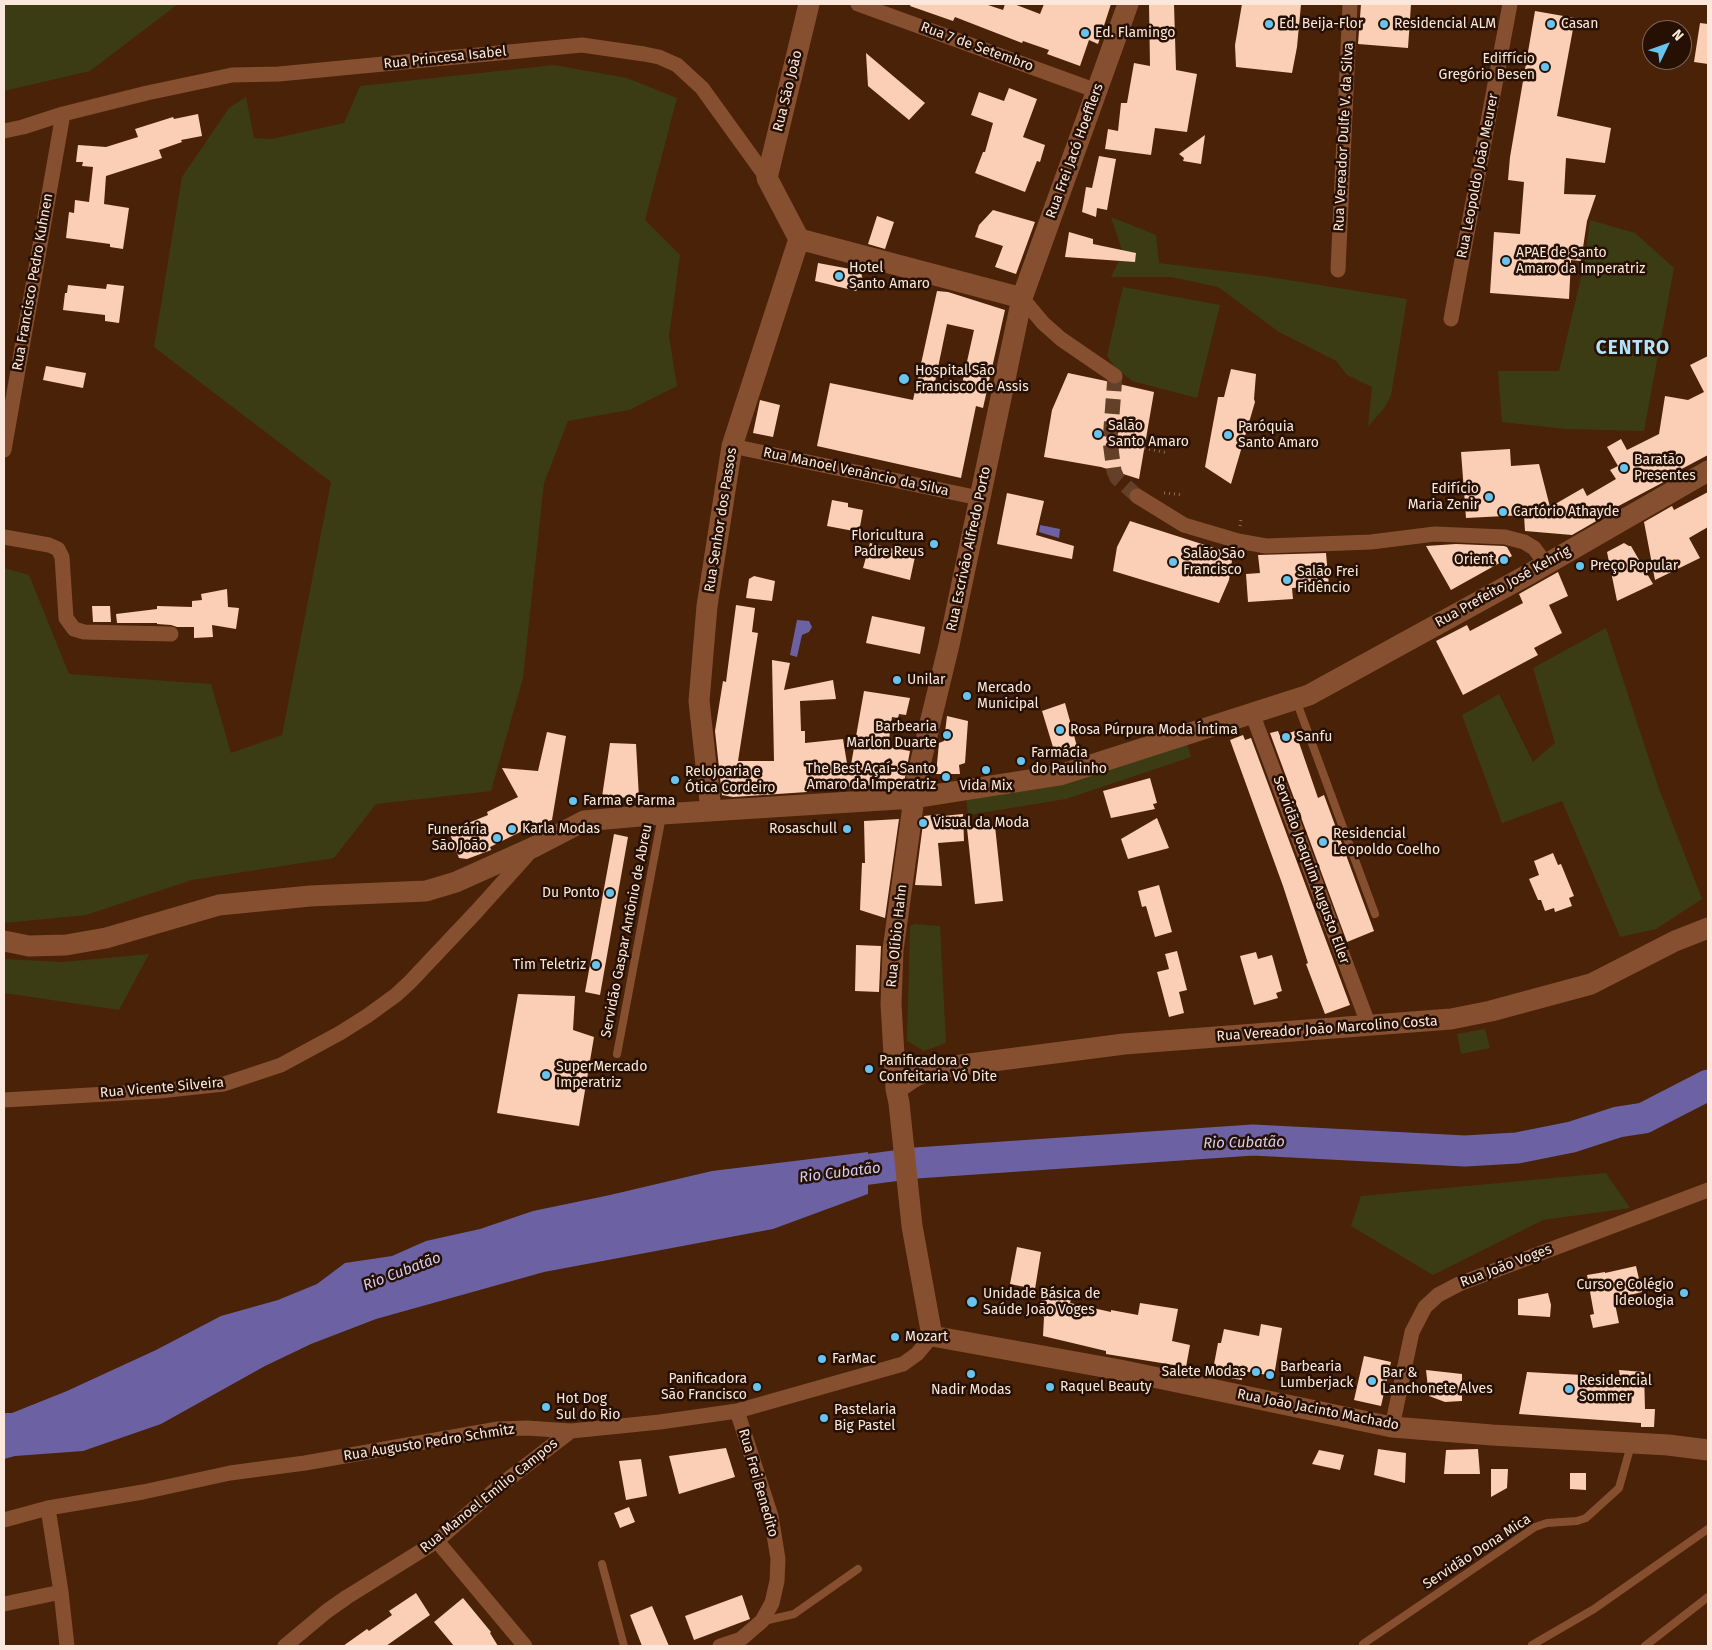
<!DOCTYPE html>
<meta charset="utf-8">
<style>
body{margin:0}
#map{position:relative;width:1712px;height:1650px;overflow:hidden;background:#492208;font-family:"Fira Sans",sans-serif}
canvas{display:block}
.frame{position:absolute;inset:0;border:5px solid #fbe7dc;pointer-events:none}
.north{position:absolute;left:1642px;top:20px;width:50px;height:50px;box-sizing:border-box;background:#261004;border:1px solid #7b665a;border-radius:50%;rotate:48deg;font-size:14px;font-weight:700;line-height:20px;text-align:center;color:#fbe7dc}
.north::after{content:'';display:block;margin:auto;width:18px;height:22px;background:#66c4ef;clip-path:polygon(50% 0,100% 100%,50% 72%,0 100%)}
</style>
<div id="map">
<canvas width="1712" height="1650"></canvas>
<div class="frame"></div>
<div class="north">N</div>
</div>
<script>
const c = document.querySelector('canvas').getContext('2d');
c.lineJoin = 'round';
function fillPath(path, color) { c.fillStyle = color; c.fill(path, 'evenodd'); }
const toPath = rows => new Path2D(rows.map(r => 'M' + r).join(''));
function stroke(path, color, width, dash) { c.strokeStyle = color; c.lineWidth = width; c.lineCap = dash ? 'butt' : 'round'; c.setLineDash(dash || []); c.stroke(path); }
function write(font, color, halo, rows, align = 'center') {
  c.font = font + ' "Fira Sans",sans-serif'; c.lineWidth = 5; c.setLineDash([]); c.textBaseline = 'middle'; c.strokeStyle = halo; c.fillStyle = color; for (const [text, x, y, turn = 0] of rows) {
    c.save(); c.translate(x, y); c.rotate((+turn || 0) * Math.PI / 180); c.textAlign = isNaN(turn) ? turn : align; if (halo) c.strokeText(text, 0, 0); c.fillText(text, 0, 0); c.restore();
  }
}
const green = toPath([
 [4,4,178,4,90,71,4,91],
 [554,65,627,78,677,98,645,220,680,255,669,336,677,386,629,410,568,421,544,483,523,678,491,791,376,804,334,858,192,880,86,915,4,923,4,568,29,575,69,674,211,684,231,753,282,735,331,482,154,347,182,177,229,108,246,97,254,138,271,139,344,123,360,86],
 [1111,217,1156,235,1159,263,1263,276,1407,299,1391,395,1385,407,1368,427,1372,387,1347,375,1336,361,1279,332,1218,287,1171,277,1111,277,1123,253],
 [1590,220,1635,233,1674,268,1644,431,1566,429,1502,422,1498,371,1559,371,1584,265],
 [1123,287,1220,305,1197,398,1132,381,1114,366,1107,356],
 [1606,628,1659,789,1702,899,1656,929,1620,937,1562,801,1502,823,1462,715,1499,694,1533,762,1555,743,1533,668],
 [1186,740,1191,757,1066,799,968,815,966,797],
 [915,924,940,926,946,1043,924,1051,907,1041,910,926],
 [149,954,119,1010,4,993,4,959,63,962],
 [1485,1029,1490,1048,1461,1054,1457,1034],
 [1606,1173,1630,1208,1543,1220,1433,1275,1351,1226,1361,1196]
]);
const water = toPath([
 [1040,525,1060,529,1059,538,1039,532],
 [797,620,809,621,812,627,809,632,802,635,797,657,790,655],
 [868,1152,868,1194,773,1229,544,1272,376,1319,311,1344,265,1366,161,1424,83,1451,15,1456,4,1459,4,1413,12,1413,67,1391,156,1350,221,1316,278,1300,317,1284,345,1263,392,1256,426,1241,480,1229,533,1211,610,1195,712,1171]
]);
const river = toPath([
 [825,1175,916,1163,1253,1140,1465,1151,1517,1148,1572,1137,1618,1122,1644,1118,1708,1085]
]);
const building = toPath([
 [911,4,985,4,1003,10,1005,4,1014,4,1040,14,1044,4,1111,4,1098,44,1089,40,1080,66,1047,54,1049,50,1023,41,1022,43,955,17,953,21,910,6],
 [1149,4,1174,4,1176,70,1197,74,1187,132,1155,128,1151,155,1105,149,1108,129,1118,131,1121,103,1127,103,1134,63,1150,66],
 [1242,4,1301,4,1297,47,1292,73,1236,67,1235,45],
 [1361,4,1411,4,1408,48,1358,44],
 [1535,11,1575,18,1557,116,1611,128,1605,163,1566,158,1564,194,1596,195,1587,221,1581,261,1571,260,1569,299,1490,293,1494,232,1520,234,1524,182,1508,180,1510,157],
 [1700,23,1708,24,1708,64,1694,62],
 [866,53,925,103,909,120,868,86],
 [1009,88,1037,99,1023,137,1045,145,1040,162,1037,161,1025,192,975,173,983,152,985,152,993,123,971,115,979,92,1004,101],
 [198,114,202,136,181,140,182,142,159,150,162,158,106,176,104,204,129,208,123,249,110,247,110,244,66,238,69,212,74,213,75,200,89,202,93,167,82,166,83,162,76,162,78,145,106,147,138,137,135,129,173,117,174,119],
 [1205,135,1201,164,1183,161,1184,158,1179,154],
 [1099,156,1116,159,1107,210,1097,208,1096,217,1082,212,1086,187,1092,188],
 [993,210,1035,222,1016,274,995,267,1003,246,975,237,979,225],
 [877,216,894,222,885,249,868,244],
 [1069,232,1093,239,1093,244,1136,253,1135,262,1065,257],
 [818,263,861,271,863,282,856,291,815,281],
 [107,284,124,286,119,323,105,321,105,315,63,310,65,293,67,293,68,285,106,289],
 [937,291,948,292,1005,310,983,408,976,406,961,478,817,446,830,383,913,400],
 [947,324,974,330,962,384,935,382],
 [1708,356,1708,455,1674,473,1673,476,1660,484,1611,510,1612,512,1572,535,1525,531,1524,515,1466,518,1461,452,1510,449,1511,466,1539,464,1550,507,1583,488,1587,496,1616,479,1610,470,1618,466,1607,447,1621,439,1627,450,1659,434,1665,396,1688,400,1704,392,1690,365],
 [46,366,86,373,83,388,43,380],
 [1231,369,1256,374,1254,399,1255,402,1231,484,1205,467,1218,397,1224,397],
 [1068,373,1106,381,1114,385,1119,384,1154,392,1139,479,1101,467,1044,457,1052,410],
 [760,400,780,405,773,437,753,433],
 [1708,492,1708,527,1689,538,1700,558,1655,580,1644,522,1672,506,1674,510],
 [1007,493,1044,501,1036,535,1074,546,1072,559,997,544],
 [832,500,848,503,848,507,863,510,859,532,827,526],
 [1130,521,1233,554,1229,580,1219,603,1113,571,1117,547],
 [870,543,894,549,895,546,916,552,910,580,863,568],
 [1624,543,1629,546,1631,546,1653,584,1617,601,1607,552],
 [1456,544,1504,546,1507,547,1512,556,1451,590,1426,546],
 [1326,553,1329,586,1292,588,1293,599,1248,602,1246,574,1260,573,1258,555],
 [1558,572,1568,596,1549,605,1562,633,1534,648,1538,655,1463,695,1436,641,1467,625,1470,631,1523,603,1519,594],
 [754,576,775,581,772,601,746,598,749,579],
 [227,589,228,607,239,608,236,629,212,625,213,637,194,638,194,627,177,627,171,625,157,624,157,623,117,623,116,614,157,609,157,606,192,607,192,601,202,600,201,594],
 [736,605,755,608,752,632,758,633,738,761,774,761,772,660,790,663,784,690,833,680,836,699,800,701,801,731,805,731,805,743,843,739,849,776,864,691,910,698,906,715,899,714,898,718,892,717,888,747,910,751,904,783,807,789,807,792,733,797,722,795,715,731,723,681,726,682],
 [92,606,110,606,111,622,93,622],
 [872,616,925,627,920,654,866,643],
 [1065,703,1078,750,1056,757,1042,711],
 [947,716,968,721,965,763,959,765,960,774,936,774,939,743,944,741],
 [1278,731,1280,736,1295,731,1318,798,1324,795,1374,931,1347,942,1270,733],
 [547,732,566,736,552,820,534,825,490,847,491,850,467,859,459,858,449,831,488,815,487,812,518,797,502,768,538,771],
 [1243,735,1245,740,1251,738,1350,1005,1325,1014,1306,964,1308,963,1283,886,1230,740],
 [610,743,636,744,639,798,602,797],
 [1150,778,1157,803,1153,804,1155,809,1111,818,1103,791],
 [943,814,943,816,963,814,964,841,938,843,942,886,915,885,924,816],
 [1157,818,1169,848,1128,859,1121,839],
 [899,819,885,918,860,910,862,863,865,863,864,821],
 [995,826,1003,901,975,904,967,828],
 [614,834,628,837,600,995,585,992],
 [1553,853,1558,865,1561,864,1574,896,1569,898,1572,906,1555,912,1554,908,1545,911,1541,900,1538,900,1529,879,1539,875,1534,861],
 [1159,885,1172,932,1155,937,1146,906,1142,907,1138,891],
 [856,945,881,946,879,992,855,991],
 [1177,951,1187,990,1179,992,1184,1013,1169,1017,1157,972,1169,969,1165,954],
 [1256,952,1258,959,1272,955,1282,991,1276,993,1278,998,1254,1005,1240,956],
 [518,994,575,996,573,1030,594,1037,579,1126,497,1113],
 [1017,1247,1041,1252,1035,1289,1010,1284],
 [1636,1266,1642,1292,1614,1299,1619,1323,1593,1328,1590,1315,1594,1314,1587,1275,1605,1272,1605,1273],
 [1044,1286,1073,1293,1070,1303,1111,1312,1111,1310,1138,1315,1140,1303,1178,1309,1172,1341,1190,1345,1186,1367,1106,1354,1106,1351,1043,1336,1044,1317,1039,1312],
 [1548,1293,1551,1305,1550,1317,1518,1315,1518,1299],
 [1261,1324,1282,1328,1274,1376,1243,1371,1242,1380,1212,1375,1218,1343,1221,1343,1224,1329,1259,1336],
 [1364,1356,1391,1362,1381,1406,1354,1400],
 [1426,1370,1462,1374,1462,1401,1445,1402,1429,1396],
 [1619,1370,1644,1372,1645,1409,1655,1409,1654,1427,1641,1427,1641,1423,1519,1414,1527,1372,1620,1377],
 [726,1448,735,1477,679,1494,669,1456],
 [1378,1449,1406,1453,1405,1483,1374,1475],
 [1478,1449,1480,1474,1444,1474,1446,1450],
 [1319,1450,1344,1455,1340,1470,1312,1464],
 [641,1459,647,1496,626,1500,619,1461],
 [1491,1469,1508,1469,1507,1488,1491,1497],
 [1570,1473,1586,1473,1586,1490,1570,1489],
 [629,1507,635,1522,620,1528,614,1513],
 [416,1593,430,1615,386,1646,343,1646,367,1629,369,1631,392,1615,389,1611],
 [742,1595,750,1619,694,1640,685,1616],
 [463,1598,491,1632,490,1633,498,1646,454,1646,434,1622],
 [652,1606,669,1646,642,1646,630,1615]
]);
const streetTunnel = toPath([
 [1115,376,1110,441,1114,471,1117,478,1137,496]
]);
const path = toPath([
 [1110,441,1168,453],
 [1164,493,1184,495],
 [1240,526,1241,518]
]);
const lane = toPath([
 [1296,700,1375,914],
 [617,1054,662,816],
 [602,1564,624,1646],
 [764,1621,794,1614,858,1569],
 [1363,1644,1535,1527,1547,1523,1577,1521,1586,1518,1619,1488,1631,1445],
 [1532,1645,1594,1609,1708,1529],
 [1645,1646,1708,1597]
]);
const street = toPath([
 [858,4,1097,91],
 [4,131,23,127,63,114,147,93,232,75,279,74,582,45,644,54,659,57,677,65,702,88,767,178],
 [1338,270,1350,4],
 [1022,298,1043,323,1061,339,1115,376],
 [1451,319,1510,4],
 [732,446,979,498],
 [4,450,63,114],
 [1137,496,1184,525,1238,541,1266,546,1371,542,1435,534,1505,537,1524,542,1534,548,1546,564],
 [4,537,49,545,58,549,62,557,66,618,74,629,84,632,171,634],
 [1252,713,1369,1026],
 [4,1100,159,1091,224,1084,281,1065,340,1033,367,1016,396,995,410,982,476,912,530,852],
 [1392,1427,1412,1332,1425,1307,1438,1295,1459,1284,1708,1190],
 [48,1508,61,1592,67,1646],
 [4,1520,48,1508,143,1492,230,1473,305,1463,498,1429,527,1428,571,1431,660,1422,737,1411,903,1364,917,1354,932,1336],
 [437,1541,525,1646],
 [4,1604,61,1592],
 [285,1646,327,1611,347,1597,437,1541,498,1487,571,1431],
 [720,1646,741,1639,762,1621,772,1603,777,1581,778,1559,771,1516,737,1411]
]);
const secondary = toPath([
 [1128,4,1022,298,949,645,917,777,893,950,891,1004,896,1089,899,1103,912,1226,932,1336,1120,1370,1392,1427,1492,1435,1668,1445,1708,1450],
 [799,239,767,178,809,4],
 [799,239,1022,298],
 [711,811,699,701,707,606,732,446,799,239],
 [4,941,29,946,66,945,106,938,219,905,310,896,426,891,456,882,534,847,584,821,662,814,914,798,1060,775,1309,695,1531,573,1708,471],
 [896,1089,912,1078,931,1069,1124,1044,1451,1019,1491,1011,1591,984,1675,941,1708,928]
]);
const markers = [
 [1269,24,5,"#66c4ef"],
 [1384,24,5,"#66c4ef"],
 [1551,24,5,"#66c4ef"],
 [1085,33,5,"#66c4ef"],
 [1545,67,5,"#66c4ef"],
 [1506,261,5,"#66c4ef"],
 [839,276,5,"#66c4ef"],
 [904,379,6,"#66c4ef"],
 [1098,434,5,"#66c4ef"],
 [1228,435,5,"#66c4ef"],
 [1624,468,5,"#66c4ef"],
 [1489,497,5,"#66c4ef"],
 [1503,512,5,"#66c4ef"],
 [934,544,5,"#66c4ef"],
 [1504,560,5,"#66c4ef"],
 [1173,562,5,"#66c4ef"],
 [1580,566,5,"#66c4ef"],
 [1287,580,5,"#66c4ef"],
 [897,680,5,"#66c4ef"],
 [967,696,5,"#66c4ef"],
 [1060,730,5,"#66c4ef"],
 [947,735,5,"#66c4ef"],
 [1286,737,5,"#66c4ef"],
 [1021,761,5,"#66c4ef"],
 [986,770,5,"#66c4ef"],
 [946,777,5,"#66c4ef"],
 [675,780,5,"#66c4ef"],
 [573,801,5,"#66c4ef"],
 [923,823,5,"#66c4ef"],
 [512,829,5,"#66c4ef"],
 [847,829,5,"#66c4ef"],
 [497,838,5,"#66c4ef"],
 [1323,842,5,"#66c4ef"],
 [610,893,5,"#66c4ef"],
 [596,965,5,"#66c4ef"],
 [869,1069,5,"#66c4ef"],
 [546,1075,5,"#66c4ef"],
 [1684,1293,5,"#66c4ef"],
 [972,1302,6,"#66c4ef"],
 [895,1337,5,"#66c4ef"],
 [822,1359,5,"#66c4ef"],
 [1256,1372,5,"#66c4ef"],
 [971,1374,5,"#66c4ef"],
 [1270,1375,5,"#66c4ef"],
 [1372,1381,5,"#66c4ef"],
 [757,1387,5,"#66c4ef"],
 [1050,1387,5,"#66c4ef"],
 [1569,1389,5,"#66c4ef"],
 [546,1407,5,"#66c4ef"],
 [824,1418,5,"#66c4ef"]
];
const poiNames = [
 ["Ed. Beija-Flor",1279,24],
 ["Residencial ALM",1394,24],
 ["Casan",1561,24],
 ["Ed. Flamingo",1095,33],
 ["Ediffício",1535,59,"right"],
 ["Gregório Besen",1535,75,"right"],
 ["APAE de Santo",1516,253],
 ["Amaro da Imperatriz",1516,269],
 ["Hotel",849,268],
 ["Santo Amaro",849,284],
 ["Hospital São",915,371],
 ["Francisco de Assis",915,387],
 ["Salão",1108,426],
 ["Santo Amaro",1108,442],
 ["Paróquia",1238,427],
 ["Santo Amaro",1238,443],
 ["Baratão",1634,460],
 ["Presentes",1634,476],
 ["Edifício",1479,489,"right"],
 ["Maria Zenir",1479,505,"right"],
 ["Cartório Athayde",1513,512],
 ["Floricultura",924,536,"right"],
 ["Padre Reus",924,552,"right"],
 ["Salão São",1183,554],
 ["Francisco",1183,570],
 ["Orient",1494,560,"right"],
 ["Preço Popular",1590,566],
 ["Salão Frei",1297,572],
 ["Fidêncio",1297,588],
 ["Unilar",907,680],
 ["Mercado",977,688],
 ["Municipal",977,704],
 ["Barbearia",937,727,"right"],
 ["Marlon Duarte",937,743,"right"],
 ["Rosa Púrpura Moda Íntima",1070,730],
 ["Sanfu",1296,737],
 ["Farmácia",1031,753],
 ["do Paulinho",1031,769],
 ["The Best Açaí- Santo",936,769,"right"],
 ["Amaro da Imperatriz",936,785,"right"],
 ["Relojoaria e",685,772],
 ["Ótica Cordeiro",685,788],
 ["Vida Mix",986,786,"center"],
 ["Farma e Farma",583,801],
 ["Visual da Moda",933,823],
 ["Karla Modas",522,829],
 ["Rosaschull",837,829,"right"],
 ["Funerária",487,830,"right"],
 ["São João",487,846,"right"],
 ["Residencial",1333,834],
 ["Leopoldo Coelho",1333,850],
 ["Du Ponto",600,893,"right"],
 ["Tim Teletriz",586,965,"right"],
 ["Panificadora e",879,1061],
 ["Confeitaria Vó Dite",879,1077],
 ["SuperMercado",556,1067],
 ["Imperatriz",556,1083],
 ["Curso e Colégio",1674,1285,"right"],
 ["Ideologia",1674,1301,"right"],
 ["Unidade Básica de",983,1294],
 ["Saúde João Voges",983,1310],
 ["Mozart",905,1337],
 ["FarMac",832,1359],
 ["Barbearia",1280,1367],
 ["Lumberjack",1280,1383],
 ["Salete Modas",1246,1372,"right"],
 ["Bar &",1382,1373],
 ["Lanchonete Alves",1382,1389],
 ["Panificadora",747,1379,"right"],
 ["São Francisco",747,1395,"right"],
 ["Residencial",1579,1381],
 ["Sommer",1579,1397],
 ["Raquel Beauty",1060,1387],
 ["Nadir Modas",971,1390,"center"],
 ["Hot Dog",556,1399],
 ["Sul do Rio",556,1415],
 ["Pastelaria",834,1410],
 ["Big Pastel",834,1426]
];
const streetNames = [
 ["Rua 7 de Setembro",977,47,20],
 ["Rua Princesa Isabel",445,58,-6],
 ["Rua São João",788,91,-76],
 ["Rua Vereador Dulfe V. da Silva",1344,137,-87],
 ["Rua Frei Jacó Hoefflers",1075,151,-70],
 ["Rua Leopoldo João Meurer",1478,176,-79],
 ["Rua Francisco Pedro Kuhnen",33,282,-80],
 ["Rua Manoel Venâncio da Silva",856,472,12],
 ["Rua Senhor dos Passos",721,520,-81],
 ["Rua Escrivão Alfredo Porto",969,549,-78],
 ["Rua Prefeito José Kehrig",1503,587,-29],
 ["Servidão Joaquim Augusto Eller",1311,870,70],
 ["Servidão Gaspar Antônio de Abreu",627,931,-79],
 ["Rua Olíbio Hahn",897,936,-84],
 ["Rua Vereador João Marcolino Costa",1327,1029,-4],
 ["Rua Vicente Silveira",162,1088,-5],
 ["Rua João Voges",1506,1266,-21],
 ["Rua João Jacinto Machado",1318,1410,11],
 ["Rua Augusto Pedro Schmitz",429,1443,-9],
 ["Rua Frei Benedito",758,1483,74],
 ["Rua Manoel Emílio Campos",489,1496,-39],
 ["Servidão Dona Mica",1477,1552,-33]
];
const waterNames = [
 ["Rio Cubatão",1244,1143,-1],
 ["Rio Cubatão",840,1173,-7],
 ["Rio Cubatão",402,1272,-21]
];
const districtNames = [
 ["CENTRO",1633,349]
];
fillPath(green, '#3c3c14');
fillPath(water, '#6c62a3');
stroke(river, '#6c62a3', 31);
fillPath(building, '#fbceb6');
stroke(streetTunnel, '#644028', 15, [15, 8]);
stroke(path, '#8c6c58', 3, [1, 4]);
stroke(lane, '#864f2f', 8);
stroke(street, '#864f2f', 15);
stroke(secondary, '#864f2f', 21);
for (const [x, y, r, color] of markers) { const dot = new Path2D(); dot.arc(x, y, r, 0, 2 * Math.PI); c.fillStyle = color; c.fill(dot); stroke(dot, '#261004', 2); }
write('14px', '#fbe7dc', '#261004', poiNames, 'left');
write('14px', '#fbe7dc', '#261004', streetNames);
write('italic 15px', '#d2cef4', '#261004', waterNames);
c.letterSpacing = '1px';
write('bold 19px', '#b2e3fb', '#261004', districtNames);
c.letterSpacing = '0px';
</script>
